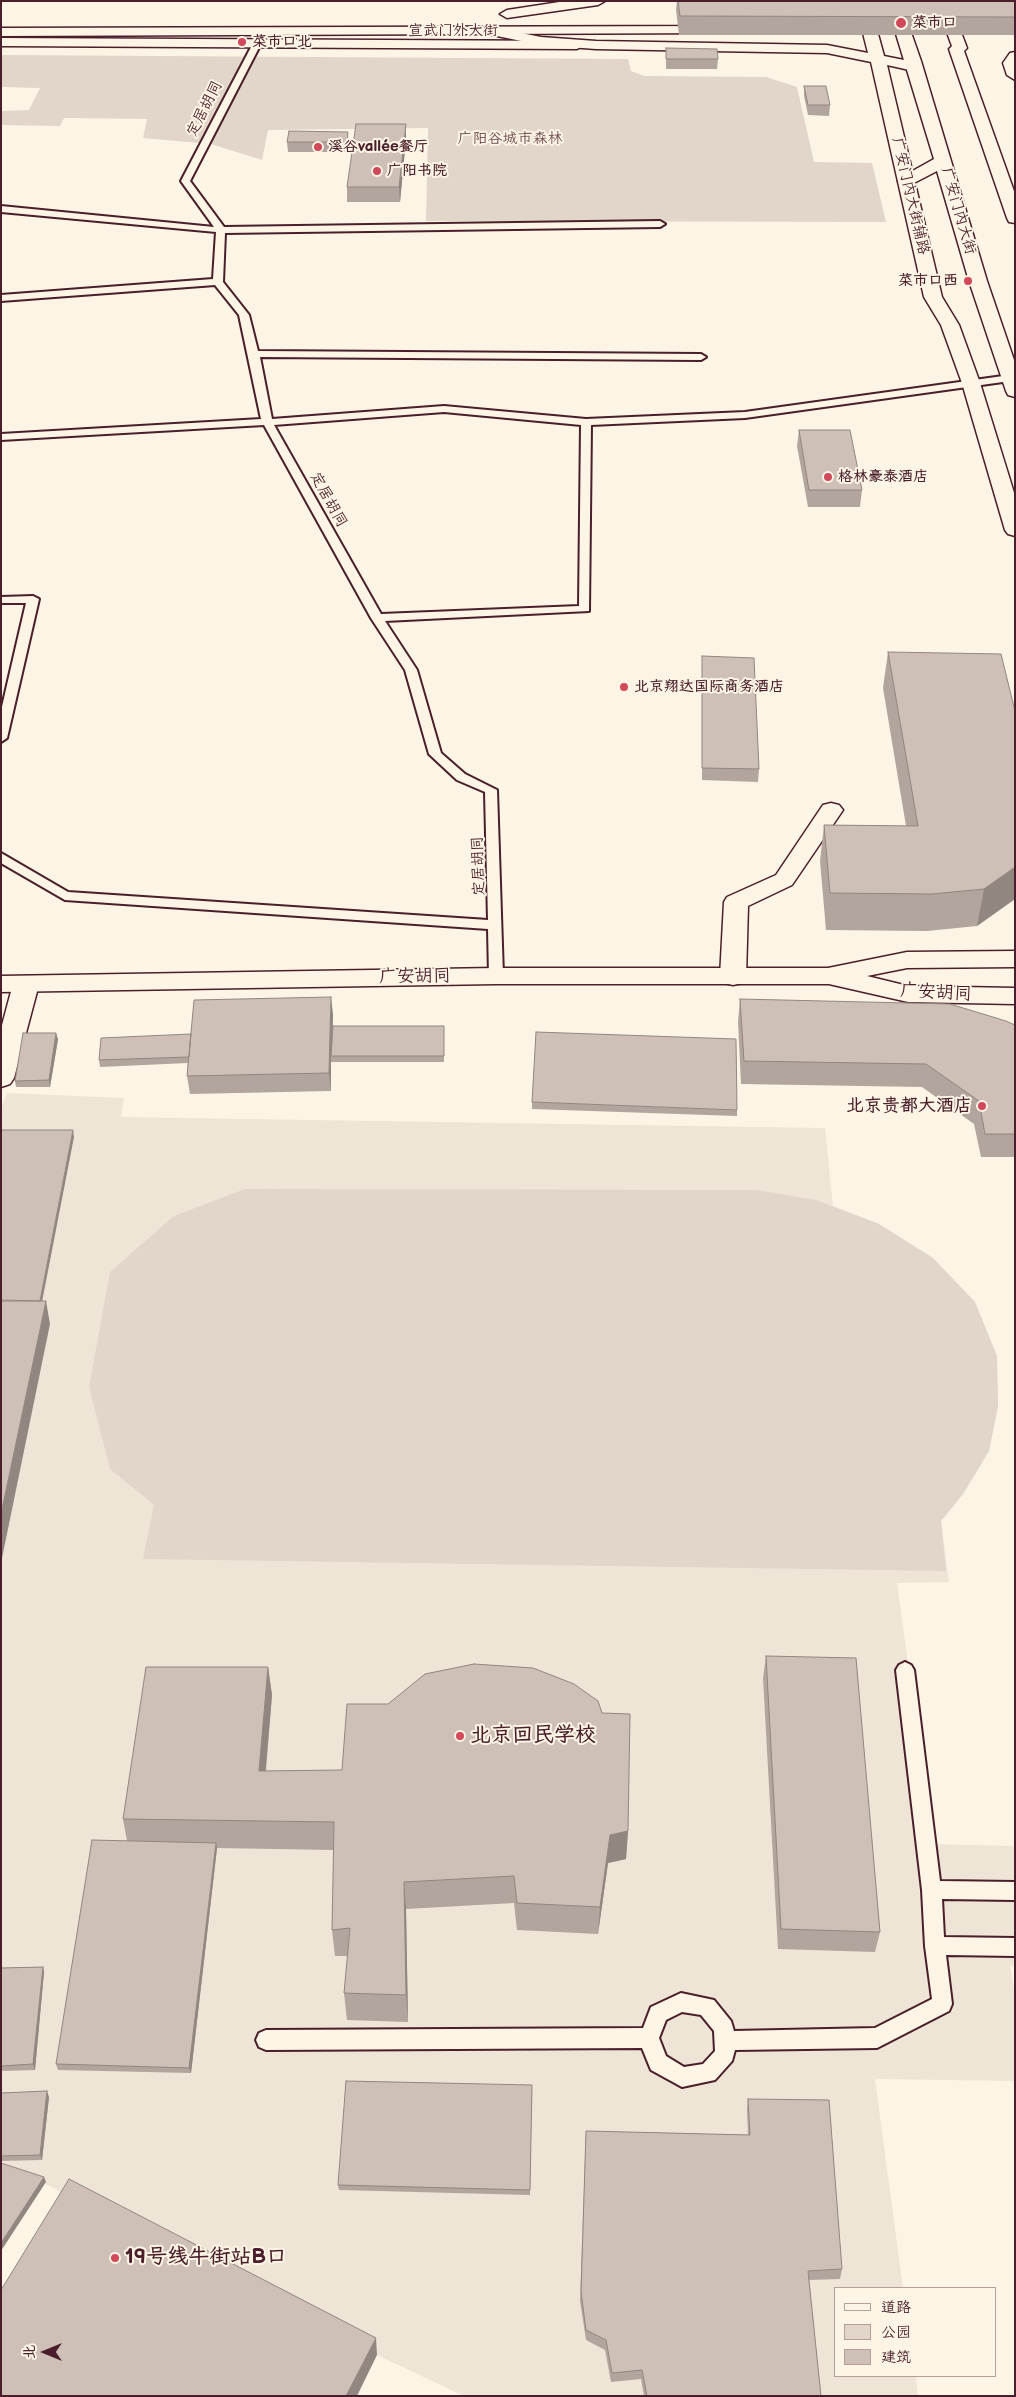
<!DOCTYPE html>
<meta charset="utf-8">
<style>
body{margin:0}
#map{position:relative;width:1016px;height:2397px;overflow:hidden;background:#fcf5e5;font-family:"Balsamiq Sans","LXGW WenKai TC",sans-serif}
canvas{display:block}
.frame{position:absolute;inset:0;border:2px solid #4a1f2b;pointer-events:none}
.legend{position:absolute;left:834px;top:2287px;width:162px;height:90px;box-sizing:border-box;background:#fcf5e5;border:1px solid #b59f9b;margin:0;padding:6px 9px;list-style:none;font-size:15px;color:#4a1f2b}
.legend li{display:flex;align-items:center;gap:10px;height:25px}
.legend b{width:25px;border:1px solid #b59f9b}
.north{position:absolute;left:20px;top:2327px;width:50px;height:50px;-webkit-text-stroke:4px #fcf5e5;paint-order:stroke;rotate:270deg;font-size:14px;font-weight:700;line-height:20px;text-align:center;color:#4a1f2b}
.north::after{content:'';display:block;margin:auto;width:18px;height:22px;background:#4a1f2b;clip-path:polygon(50% 0,100% 100%,50% 72%,0 100%)}
</style>
<div id="map">
<canvas width="1016" height="2397"></canvas>
<div class="frame"></div>
<ul class="legend">
<li><b style="height:6px;background:#fcf5e5"></b>道路</li>
<li><b style="height:14px;background:#e2d5ca"></b>公园</li>
<li><b style="height:14px;background:#cfc0b7"></b>建筑</li>
</ul>
<div class="north">北</div>
</div>
<script>
const c = document.querySelector('canvas').getContext('2d');
c.lineJoin = 'round';
function fillPath(path, color) { c.fillStyle = color; c.fill(path, 'evenodd'); }
const toPath = rows => new Path2D(rows.map(r => 'M' + r).join(''));
function stroke(path, color, width, dash) { c.strokeStyle = color; c.lineWidth = width; c.lineCap = dash ? 'butt' : 'round'; c.setLineDash(dash || []); c.stroke(path); }
function write(font, color, halo, rows, align = 'center') {
  c.font = font + ' "Balsamiq Sans","LXGW WenKai TC",sans-serif'; c.lineWidth = 4; c.setLineDash([]); c.textBaseline = 'middle'; c.strokeStyle = halo; c.fillStyle = color; for (const [text, x, y, turn = 0] of rows) {
    c.save(); c.translate(x, y); c.rotate((+turn || 0) * Math.PI / 180); c.textAlign = isNaN(turn) ? turn : align; if (halo) c.strokeText(text, 0, 0); c.fillText(text, 0, 0); c.restore();
  }
}
const built = toPath([
 [7,1093,124,1098,121,1117,825,1128,833,1206,879,1224,933,1258,975,1302,997,1356,998,1406,989,1451,963,1494,941,1521,949,1582,897,1583,933,1844,1015,1846,1015,1966,1010,1966,1015,1994,1015,2081,875,2079,903,2288,835,2288,835,2376,916,2376,918,2396,464,2396,377,2355,1,2161,1,1109]
]);
const green = toPath([
 [1,55,628,59,631,71,644,76,766,77,797,87,814,162,872,163,886,222,426,221,428,128,268,130,262,160,211,144,143,138,147,119,64,118,60,126,1,125,1,111,29,110,40,88,1,87],
 [245,1189,756,1190,816,1200,879,1224,933,1258,975,1302,997,1356,998,1406,989,1451,963,1494,941,1521,946,1571,143,1559,154,1505,110,1469,89,1387,110,1272,174,1216]
]);
const service = toPath([
 [260,30,267,32,190,181,224,227,660,221,665,224,660,227,225,233,223,282,249,315,258,351,701,354,706,357,701,360,260,357,272,419,444,406,586,419,745,412,1010,375,1015,378,1010,381,745,418,591,425,589,611,385,621,417,670,441,753,465,774,497,790,503,976,496,980,489,976,488,929,65,900,1,863,1,853,68,892,488,920,485,792,457,780,429,754,405,670,371,618,264,425,1,440,1,434,261,419,239,315,215,285,1,301,1,295,213,279,216,232,1,212,1,206,214,227,181,181,260,30],
 [444,412,581,425,579,606,381,614,274,425,444,412],
 [33,596,39,599,7,738,1,742,1,711,26,603,1,603,1,597,33,596],
 [905,1662,911,1665,914,1670,940,1881,1015,1882,1015,1900,942,1899,944,1937,1015,1938,1015,1956,946,1955,952,2004,949,2011,877,2048,735,2050,732,2061,715,2080,682,2087,651,2070,642,2048,266,2050,259,2047,256,2040,259,2033,266,2030,643,2028,651,2007,681,1993,714,2000,731,2021,734,2031,875,2028,932,1999,925,1946,922,1890,896,1670,899,1665,905,1662],
 [682,2012,701,2015,714,2031,715,2051,703,2064,684,2067,666,2056,659,2038,666,2020,682,2012]
]);
const minor = toPath([
 [1,38,577,41,584,45,577,49,1,46,1,38],
 [831,803,839,805,843,810,792,885,748,906,746,977,742,983,733,985,724,983,720,977,724,902,727,897,776,875,823,805,831,803],
 [26,976,35,978,39,984,14,1078,10,1084,1,1087,1,1029,13,984,17,978,26,976]
]);
const tertiary = toPath([
 [566,1,605,1,598,5,507,18,500,14,507,10,566,1],
 [855,1,869,1,884,56,919,63,922,66,914,71,887,65,942,297,959,325,980,383,1015,496,1015,536,1008,534,1005,530,962,383,941,325,924,297,871,62,827,53,596,49,541,45,487,34,485,31,492,27,541,37,596,41,827,45,868,53,855,1],
 [1015,52,1015,80,1007,75,1003,63,1010,53,1015,52],
 [1015,951,1015,967,907,968,867,976,908,986,1015,988,1015,1004,908,1002,829,984,496,984,1,992,1,976,496,968,828,968,907,952,1015,951]
]);
const primary = toPath([
 [886,1,900,1,921,61,987,281,1015,363,1015,397,1008,395,1006,391,969,281,937,171,912,184,900,184,898,181,900,178,934,159,886,1],
 [935,1,949,1,967,48,964,51,1015,194,1015,223,1009,222,1007,218,949,49,952,46,935,1],
 [716,26,721,27,723,30,721,33,1,36,1,28,716,26]
]);
const wall = toPath([
 [677,1,1015,1,1015,35,679,35,676,10],
 [666,48,718,59,717,69,666,69],
 [804,86,830,105,829,116,808,115,804,96],
 [406,139,400,202,347,202,347,187],
 [287,142,348,142,347,152,288,152],
 [799,430,862,490,860,507,808,507,797,446],
 [888,652,1015,899,977,926,927,931,826,930,820,861,824,825,906,826,883,688],
 [702,656,759,769,758,782,702,780],
 [740,999,1015,1025,1015,1157,981,1157,974,1124,922,1087,741,1084,738,1022],
 [333,1014,332,1038,444,1026,444,1062,331,1062,331,1091,190,1094,187,1076,188,1063,100,1067,99,1060,191,1034],
 [58,1039,50,1087,16,1087,15,1081],
 [532,1102,737,1110,737,1116,532,1109],
 [766,1656,880,1932,875,1952,778,1949,763,1678],
 [268,1667,272,1695,266,1771,628,1831,626,1859,608,1863,598,1934,517,1930,514,1903,406,1909,408,2022,347,2020,344,1993,348,1956,335,1956,332,1930,334,1850,217,1848,191,2073,58,2070,56,2064,127,1841,123,1819],
 [43,1967,44,1972,35,2070,1,2071,1,1968],
 [532,2085,530,2195,339,2190,338,2185],
 [1,2093,49,2097,42,2160,1,2161],
 [748,2099,842,2269,840,2279,809,2280,821,2396,644,2396,641,2379,611,2382,605,2350,586,2340,580,2301,586,2131,748,2135,747,2109]
]);
const shadedWall = toPath([
 [406,124,406,139,400,202,399,187],
 [348,132,348,142,347,152,347,142],
 [1015,867,1015,899,977,926,984,889],
 [331,997,333,1014,332,1056,331,1056,331,1091,329,1073],
 [56,1033,58,1039,50,1087,49,1080],
 [73,1130,74,1137,41,1307,40,1301],
 [46,1301,50,1324,1,1563,1,1514],
 [268,1667,272,1695,263,1799,259,1771],
 [628,1831,626,1859,608,1863,598,1934,600,1907,610,1835],
 [216,1843,217,1848,191,2073,189,2068],
 [404,1882,406,1909,408,2022,406,1995],
 [43,1967,44,1972,35,2070,33,2064],
 [47,2091,49,2097,42,2160,40,2155],
 [44,2177,46,2182,1,2251,1,2243],
 [376,2338,377,2355,357,2396,346,2396]
]);
const building = toPath([
 [678,1,1015,1,1015,17,680,16,678,1],
 [666,48,717,49,718,59,666,59,666,48],
 [804,86,826,86,830,105,808,105,804,86],
 [356,124,406,124,399,187,347,187,356,124],
 [289,131,348,132,347,142,287,142,289,131],
 [799,430,850,430,862,490,809,490,799,430],
 [888,652,1001,654,1015,711,1015,867,984,889,932,894,830,893,824,825,918,826,888,652],
 [702,656,754,658,759,769,702,768,702,656],
 [331,997,329,1073,187,1076,194,1000,331,997],
 [740,999,950,1004,1006,1021,1015,1025,1015,1134,985,1134,979,1101,926,1064,744,1061,740,999],
 [333,1026,444,1026,444,1056,331,1056,333,1026],
 [536,1032,736,1039,737,1110,532,1102,536,1032],
 [23,1033,56,1033,49,1080,15,1081,23,1033],
 [191,1034,189,1057,99,1060,101,1038,191,1034],
 [1,1130,73,1130,40,1301,1,1300,1,1130],
 [1,1301,46,1301,1,1514,1,1301],
 [766,1656,856,1658,880,1932,781,1929,766,1656],
 [474,1664,533,1668,574,1684,598,1701,602,1713,630,1714,628,1831,610,1835,600,1907,517,1903,514,1876,404,1882,406,1995,344,1993,350,1928,332,1930,334,1822,123,1819,146,1667,268,1667,259,1771,342,1770,347,1704,388,1704,425,1674,474,1664],
 [92,1840,216,1843,189,2068,56,2064,92,1840],
 [43,1967,33,2064,1,2066,1,1968,43,1967],
 [346,2081,532,2085,530,2190,338,2185,346,2081],
 [47,2091,40,2155,1,2156,1,2093,47,2091],
 [748,2099,829,2100,842,2269,808,2271,821,2396,647,2396,642,2370,612,2373,606,2340,586,2330,581,2292,586,2131,750,2135,748,2099],
 [1,2163,44,2177,1,2243,1,2163],
 [69,2179,376,2338,346,2396,1,2396,1,2290,69,2179]
]);
const markers = [
 [901,23,6,"#d1495b"],
 [242,42,5,"#d1495b"],
 [318,147,5,"#d1495b"],
 [377,171,5,"#d1495b"],
 [968,281,5,"#d1495b"],
 [828,477,5,"#d1495b"],
 [624,687,5,"#d1495b"],
 [982,1106,5,"#d1495b"],
 [460,1736,5,"#d1495b"],
 [115,2258,5,"#d1495b"]
];
const farPoinames = [
 ["菜市口",912,23],
 ["菜市口北",252,42],
 ["溪谷vallée餐厅",328,147],
 ["广阳书院",387,171],
 ["菜市口西",958,281,"right"],
 ["格林豪泰酒店",838,477],
 ["北京翔达国际商务酒店",634,687]
];
const farStreetnames = [
 ["宣武门外大街",453,31],
 ["定居胡同",205,109,-63],
 ["广安门内大街辅路",910,196,77],
 ["广安门内大街",958,211,74],
 ["定居胡同",328,500,61],
 ["定居胡同",479,866,-92]
];
const farParknames = [
 ["广阳谷城市森林",510,139]
];
const streetNames = [
 ["广安胡同",415,977,-1],
 ["广安胡同",936,993,3]
];
const poiNames = [
 ["北京贵都大酒店",972,1106]
];
const nearPoinames = [
 ["北京回民学校",470,1736],
 ["19号线牛街站B口",125,2258]
];
fillPath(built, '#eee5d7');
fillPath(green, '#e2d5ca');
stroke(service, '#4a1f2b', 4);
stroke(minor, '#4a1f2b', 3);
stroke(tertiary, '#4a1f2b', 3);
stroke(primary, '#4a1f2b', 3);
fillPath(service, '#fcf5e5');
fillPath(minor, '#fcf5e5');
fillPath(tertiary, '#fcf5e5');
fillPath(primary, '#fcf5e5');
fillPath(wall, '#b2a59d');
fillPath(shadedWall, '#918680');
fillPath(building, '#cfc0b7');
stroke(building, '#918680', 1);
for (const [x, y, r, color] of markers) { const dot = new Path2D(); dot.arc(x, y, r, 0, 2 * Math.PI); c.fillStyle = color; c.fill(dot); stroke(dot, '#fcf5e5', 2); }
write('bold 15px', '#4a1f2b', '#fcf5e5', farPoinames, 'left');
write('15px', '#4a1f2b', '#fcf5e5', farStreetnames);
write('15px', '#704c53', '#fcf5e5', farParknames);
write('18px', '#4a1f2b', '#fcf5e5', streetNames);
write('bold 18px', '#4a1f2b', '#fcf5e5', poiNames, 'right');
write('bold 21px', '#4a1f2b', '#fcf5e5', nearPoinames, 'left');
</script>
